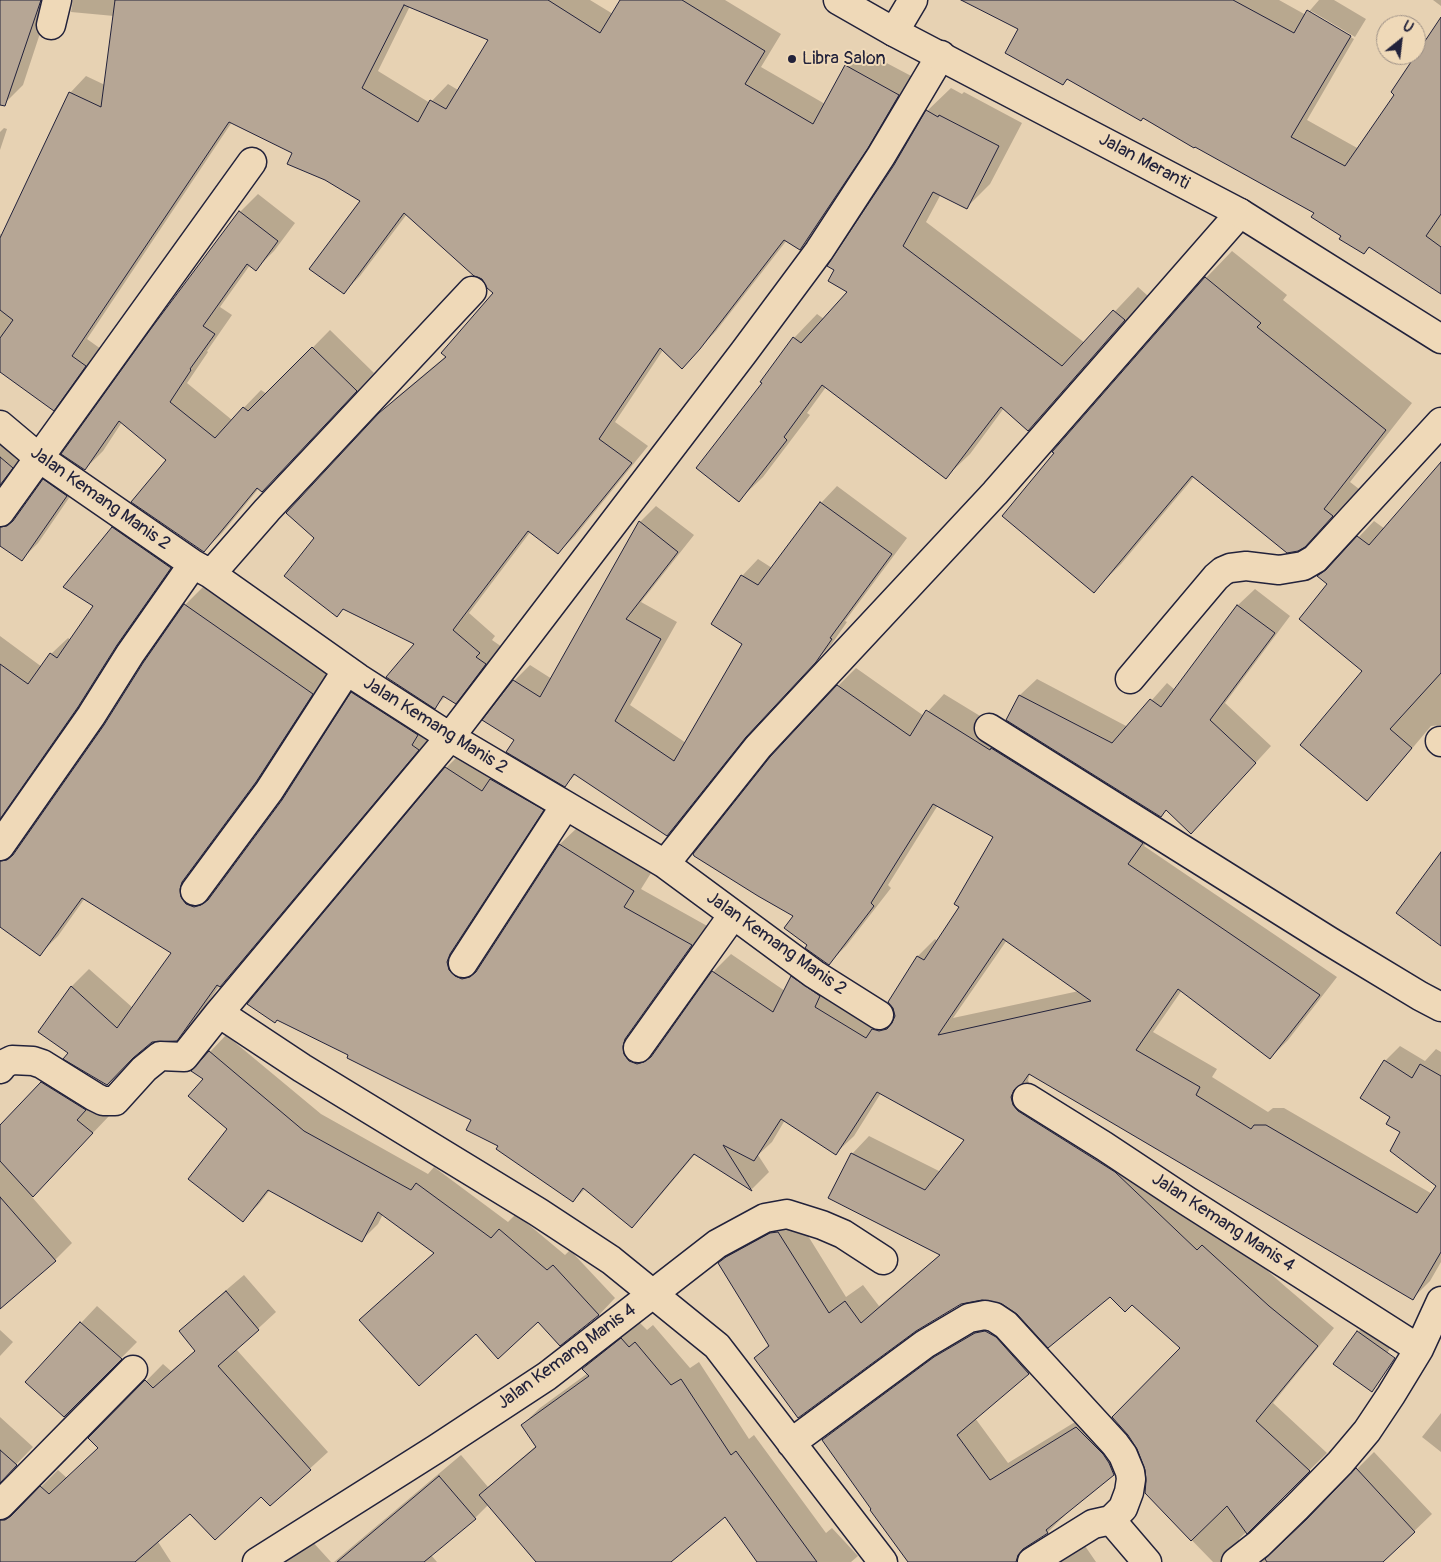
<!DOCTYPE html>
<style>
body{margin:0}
#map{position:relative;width:1441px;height:1562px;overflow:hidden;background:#e7d2b3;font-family:Pangolin,sans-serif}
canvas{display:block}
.north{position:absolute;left:1376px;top:15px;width:50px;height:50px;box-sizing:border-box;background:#efd9b8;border:1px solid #9d9086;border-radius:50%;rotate:29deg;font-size:14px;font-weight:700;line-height:20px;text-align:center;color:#22223b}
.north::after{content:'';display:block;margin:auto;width:18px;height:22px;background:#22223b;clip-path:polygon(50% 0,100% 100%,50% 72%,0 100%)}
</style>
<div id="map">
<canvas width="1441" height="1562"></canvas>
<div class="north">U</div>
</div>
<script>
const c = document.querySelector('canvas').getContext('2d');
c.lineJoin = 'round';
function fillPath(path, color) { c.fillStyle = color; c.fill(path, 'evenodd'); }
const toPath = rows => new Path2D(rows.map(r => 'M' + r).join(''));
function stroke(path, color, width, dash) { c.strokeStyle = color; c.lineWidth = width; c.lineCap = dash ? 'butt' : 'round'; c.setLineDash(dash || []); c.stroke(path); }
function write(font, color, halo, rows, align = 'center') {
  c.font = font + ' Pangolin,sans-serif'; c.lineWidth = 4; c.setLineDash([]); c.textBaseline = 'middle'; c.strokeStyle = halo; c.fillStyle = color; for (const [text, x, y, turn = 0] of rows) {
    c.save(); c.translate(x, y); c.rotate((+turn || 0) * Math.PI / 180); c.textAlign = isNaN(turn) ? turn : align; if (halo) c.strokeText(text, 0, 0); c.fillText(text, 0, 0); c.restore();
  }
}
const shadow = toPath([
 [0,0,51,0,23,85,6,102,0,104],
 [73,0,590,0,613,14,622,0,725,0,781,34,761,67,825,104,846,66,862,50,915,78,817,232,800,248,787,240,716,331,698,350,663,350,615,422,648,446,575,536,558,553,531,531,469,613,495,636,492,640,502,647,472,686,456,702,446,696,435,707,416,644,344,608,337,615,316,538,380,414,397,397,446,356,495,293,483,278,407,214,360,276,344,292,362,201,294,152,232,122,87,339,101,349,70,393,54,409,0,370,0,234,3,235,70,93,86,76,105,85,114,16,71,12],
 [410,6,490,39,458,90,448,84,430,103,378,71],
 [964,0,1279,0,1306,15,1319,0,1334,0,1366,19,1355,37,1311,11,1311,14,1354,39,1307,120,1359,149,1396,94,1441,19,1441,293,1370,247,1364,253,1316,213,1143,117,1068,79,1063,84,1020,28],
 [1433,0,1441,0,1441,6],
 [951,88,962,94,964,92,1022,123,990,184,966,208,941,194,926,222,1085,343,1138,287,1148,296,1052,406,1028,429,1004,408,970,454,946,477,826,387,807,413,810,415,763,477,739,500,763,383,794,338,817,314,824,319,849,292,895,165,927,111],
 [4,128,7,129,0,150,0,132],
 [258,194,295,223,274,251,256,269,250,265,220,307,232,315,207,351,208,352,187,383,232,420,261,390,267,394,330,330,374,373,280,473,259,488,222,533,204,551,168,459,122,422,103,451,85,469,240,212],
 [1232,251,1287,295,1283,300,1412,403,1350,482,1359,489,1304,546,1194,477,1121,564,1094,591,1206,278],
 [0,428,28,451,16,512,22,511,44,480,60,464,82,479,38,543,22,559,0,545],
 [1441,464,1441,725,1431,726,1383,783,1367,799,1364,671,1329,584,1319,576,1341,556,1374,521,1385,529],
 [837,486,907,538,845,621,847,622,831,645,762,720,683,818,667,835,576,774,565,785,516,740,514,681,530,665,552,679,640,522,656,506,694,535,641,602,677,622,630,705,686,743,743,643,742,576,758,559,772,568,821,503],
 [129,511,186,551,94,690,0,822,0,636,42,667,51,654,68,638,71,640,94,606,112,528],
 [203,587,330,675,212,889,218,888,283,801,352,693,370,675,436,732,238,968,220,985,194,1022,176,1040,151,1040,70,1053,39,1032,72,986,89,969,133,1008,173,952,85,898,58,936,40,954,0,925,0,890,105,726,185,605],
 [1255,589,1290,616,1225,703,1271,746,1207,816,1167,810,1161,816,1007,720,1020,695,1037,679,1128,727,1167,683,1175,690,1238,605],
 [856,668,924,716,944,694,1159,825,1144,846,1337,977,1288,1040,1270,1058,1182,990,1153,1032,1217,1069,1212,1077,1268,1112,1273,1108,1284,1108,1441,1199,1441,1262,1430,1281,1413,1298,1030,1073,1028,1080,1031,1088,1220,1229,1287,1288,1334,1328,1273,1403,1327,1453,1239,1539,1238,1546,1265,1557,1287,1539,1374,1452,1432,1514,1382,1562,1213,1562,1146,1493,1182,1348,1132,1304,1110,1296,1015,1311,998,1301,982,1298,755,1358,769,1344,719,1264,737,1246,795,1215,846,1297,863,1285,879,1306,941,1254,852,1154,869,1136,941,1172,965,1140,881,1093,854,1136,836,1153,785,1120,772,1142,758,1155,769,1172,752,1189,696,1153,649,1209,632,1227,586,1188,573,1201,500,1145,473,1119,349,1057,446,768,464,750,560,792,480,961,485,961,560,844,578,827,651,873,641,889,709,927,655,1046,660,1046,713,972,731,954,785,991,792,977,809,960,891,1012,895,1013,918,956,935,939,938,941,961,907,994,836,938,805,888,885,891,888,846,946,829,963,808,944,795,915,838,686],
 [1007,940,1079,991,953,1018],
 [226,1035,321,1114,428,1174,434,1167,508,1222,516,1214,565,1255,570,1250,615,1298,599,1315,560,1344,538,1321,477,1333,361,1320,435,1252,383,1214,378,1224,362,1240,270,1190,259,1204,243,1220,229,1129,204,1079,193,1070],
 [1400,1046,1425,1061,1436,1049,1441,1052,1441,1188,1392,1116,1385,1061],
 [59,1065,93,1102,110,1115,32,1197,72,1243,55,1260,0,1308,0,1127],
 [244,1275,276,1312,236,1349,328,1452,270,1505,261,1495,190,1512,153,1534,171,1562,0,1562,0,1417,33,1447,6,1475,2,1482,2,1492,14,1503,23,1503,29,1499,58,1470,67,1478,99,1447,90,1438,163,1364,171,1371,196,1350,180,1331,198,1314],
 [97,1306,137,1342,64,1416,81,1323],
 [1375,1315,1399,1333,1379,1367,1335,1364,1358,1332],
 [993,1316,1046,1355,1029,1373,975,1418,1008,1463,1093,1411,1121,1465,1103,1483,1064,1514,1065,1515,1048,1532,1034,1541,1036,1553,1083,1543,1096,1562,910,1562,824,1440,841,1422,953,1340],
 [639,1322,647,1330,653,1325,690,1368,699,1362,749,1439,754,1435,826,1533,832,1528,858,1556,851,1562,759,1562,725,1515,669,1562,537,1562,489,1504,475,1518,431,1555,437,1562,334,1562,461,1455,488,1487,537,1445,522,1425,540,1408,588,1373,583,1369,601,1351],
 [0,1330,13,1342,0,1356],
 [1441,1413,1441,1452,1422,1437],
 [311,1540,331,1562,277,1562]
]);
const building = toPath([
 [0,0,41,0,5,106,0,105,0,0],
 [115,0,548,0,600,33,620,0,682,0,765,51,745,84,813,124,845,65,899,95,868,148,800,250,784,240,700,349,682,369,660,348,599,439,632,463,558,554,528,531,453,630,480,653,476,657,486,664,456,704,443,696,435,709,386,677,414,644,343,609,337,617,284,576,314,538,286,513,379,413,446,357,441,353,493,293,487,288,482,279,474,276,404,213,344,294,309,269,360,201,325,180,287,164,292,153,229,122,72,356,86,366,54,411,0,372,0,338,13,320,0,310,0,238,69,92,101,107,115,0],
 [404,5,488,40,446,109,430,100,418,122,362,88,404,5],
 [961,0,1233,0,1294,33,1307,10,1351,36,1291,137,1345,166,1394,95,1391,92,1441,17,1441,214,1426,236,1441,247,1441,294,1369,247,1364,254,1339,239,1341,236,1311,217,1314,213,1195,147,1194,148,1143,118,1141,121,1067,79,1063,85,1005,53,1018,29,961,0],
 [926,110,938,117,939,115,999,146,967,209,933,192,903,246,1062,366,1113,310,1125,320,1028,431,1001,407,946,479,822,385,784,437,787,440,739,502,696,468,762,383,760,382,793,337,801,343,847,292,828,281,834,270,827,266,894,165,926,110],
 [239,211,278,241,256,271,247,264,203,326,215,334,190,369,191,370,170,402,215,438,243,407,248,411,312,347,357,391,262,492,257,488,204,552,131,502,166,460,119,421,85,470,61,454,150,330,239,211],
 [1205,277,1261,323,1257,327,1386,430,1324,509,1333,516,1305,547,1298,551,1287,553,1192,476,1094,593,1002,516,1054,453,1052,452,1205,277],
 [0,457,13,468,0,485,0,457],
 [1441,462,1441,673,1390,729,1412,748,1367,801,1300,745,1362,671,1299,619,1327,584,1317,576,1326,570,1357,536,1369,545,1441,462],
 [43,479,67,496,22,561,0,546,0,527,7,526,13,521,43,479],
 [820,502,892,554,830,638,832,639,816,662,746,737,667,836,574,774,565,787,506,752,514,740,482,720,513,680,540,697,639,521,678,552,626,619,661,639,615,721,674,761,742,644,711,624,741,575,758,585,820,502],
 [112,527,171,568,117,645,78,707,0,819,0,664,28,684,50,653,57,658,93,606,63,587,112,527],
 [184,604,313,694,256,782,182,882,180,889,181,897,186,904,194,907,201,905,208,900,282,800,351,692,418,735,412,745,419,750,220,987,217,985,177,1041,152,1042,133,1058,107,1085,63,1059,68,1053,38,1032,71,986,117,1028,171,953,82,898,40,956,0,927,0,861,7,860,13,855,104,725,143,663,184,604],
 [1237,605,1275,633,1210,720,1256,763,1191,834,1166,810,1161,817,1006,720,1019,695,1112,743,1150,699,1161,707,1237,605],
 [837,685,910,736,926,710,990,750,991,748,1143,843,1128,864,1320,995,1270,1059,1178,989,1136,1050,1200,1087,1196,1095,1251,1129,1254,1125,1266,1125,1417,1213,1436,1186,1390,1151,1400,1132,1386,1124,1390,1117,1360,1098,1384,1060,1412,1078,1420,1064,1441,1076,1441,1252,1413,1300,1029,1074,1022,1084,1014,1090,1011,1097,1013,1105,1018,1111,1115,1172,1197,1250,1202,1245,1269,1306,1318,1346,1256,1421,1310,1471,1247,1534,1227,1506,1191,1541,1145,1493,1146,1481,1145,1470,1137,1449,1128,1435,1112,1417,1180,1348,1132,1305,1125,1312,1110,1297,1048,1348,1017,1314,1002,1304,982,1300,961,1304,916,1331,798,1418,754,1358,769,1346,718,1263,726,1257,770,1233,778,1232,829,1313,845,1301,861,1323,940,1255,828,1198,851,1153,925,1190,964,1140,877,1092,836,1155,781,1119,754,1161,723,1145,752,1191,694,1154,632,1228,583,1188,573,1202,496,1149,498,1146,466,1130,471,1120,347,1058,348,1055,277,1020,275,1023,247,1004,445,767,482,791,490,779,544,810,450,954,447,962,449,970,455,976,462,979,470,977,476,972,559,844,634,891,624,907,692,945,625,1039,623,1046,624,1054,629,1061,637,1064,644,1062,651,1057,712,971,773,1012,791,976,820,996,815,1007,866,1038,872,1029,879,1031,887,1029,892,1023,895,1016,893,1008,888,1002,917,956,924,960,959,907,954,904,993,837,933,804,871,903,874,906,829,965,805,948,807,945,784,928,793,916,758,896,694,856,693,854,770,757,837,685],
 [1003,939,1091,1001,938,1035,1003,939],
 [1441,852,1441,946,1396,913,1441,852],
 [209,1051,304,1131,411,1190,416,1183,491,1238,499,1229,547,1270,553,1265,599,1315,560,1346,538,1322,498,1359,476,1334,419,1386,359,1320,434,1253,378,1212,362,1242,268,1190,243,1222,188,1179,227,1129,188,1096,203,1079,191,1071,209,1051],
 [41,1082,86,1110,77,1120,93,1133,33,1197,0,1161,0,1125,41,1082],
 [0,1197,56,1261,0,1309,0,1197],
 [226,1291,259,1330,218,1366,311,1470,270,1506,261,1497,215,1540,190,1514,135,1562,0,1562,0,1520,5,1520,11,1516,40,1486,49,1494,98,1448,88,1438,145,1380,153,1388,195,1351,179,1331,226,1291],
 [80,1322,122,1359,64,1417,25,1382,80,1322],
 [985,1331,996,1337,1029,1374,957,1435,990,1480,1076,1427,1103,1454,1109,1463,1114,1475,1046,1530,1048,1533,1023,1549,1018,1555,1016,1562,908,1562,870,1510,871,1509,822,1440,934,1357,975,1333,985,1331],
 [1357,1331,1395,1358,1372,1392,1333,1364,1357,1331],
 [621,1338,629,1347,635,1342,671,1385,681,1379,731,1455,736,1451,817,1562,757,1562,725,1517,671,1562,536,1562,479,1495,536,1447,521,1425,589,1376,582,1369,621,1338],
 [0,1450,17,1465,0,1483,0,1450],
 [1356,1468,1415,1532,1383,1562,1267,1562,1265,1559,1307,1519,1356,1468],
 [439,1476,476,1519,424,1562,337,1562,439,1476]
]);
const street = toPath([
 [51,25,57,0],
 [894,32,913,0],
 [0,425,38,457,193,564,211,574,358,678,450,737,665,864,814,974,879,1015],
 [0,512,252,162],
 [211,574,267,510,472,291],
 [1130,679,1216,577,1223,571,1230,568,1246,566,1279,570,1303,566,1315,559,1441,422],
 [989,728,1329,941,1420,996,1441,1007],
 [1440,741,1441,742],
 [0,846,91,716,130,654,193,564],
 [665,864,758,747,995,493,1240,213],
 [195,891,269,791,347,670],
 [463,963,565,806],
 [638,1048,733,915],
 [0,1069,4,1064,12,1060,33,1061,42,1064,95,1097,103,1101,115,1101,144,1069,160,1056,184,1057,219,1013],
 [1027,1098,1104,1146,1187,1201,1419,1349],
 [791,1443,925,1344,969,1318,985,1315,994,1317,1006,1325,1115,1444,1123,1455,1130,1472,1131,1479,1129,1492,1123,1508,1111,1520],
 [0,1505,133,1370],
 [257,1562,436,1449,547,1376,717,1244,765,1218,787,1214,822,1225,843,1234,883,1260],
 [883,1562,717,1346,611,1260,538,1212,302,1068,219,1013,450,737,744,352,819,251,881,156,941,55],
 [1032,1562,1093,1524,1111,1520,1147,1562],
 [1236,1562,1259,1544,1296,1508,1340,1463,1367,1431,1391,1395,1419,1349,1441,1301]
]);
const primary = toPath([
 [838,0,894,32,1240,213,1441,339]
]);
const markers = [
 [792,59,5,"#22223b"]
];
const poiNames = [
 ["Libra Salon",802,59]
];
const streetNames = [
 ["Jalan Meranti",1144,162,28],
 ["Jalan Kemang Manis 2",100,499,35],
 ["Jalan Kemang Manis 2",435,726,32],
 ["Jalan Kemang Manis 2",776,944,35],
 ["Jalan Kemang Manis 4",1223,1223,33],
 ["Jalan Kemang Manis 4",567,1357,-36]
];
fillPath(shadow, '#0003');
fillPath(building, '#b6a695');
stroke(building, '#22223b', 1);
stroke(street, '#22223b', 31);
stroke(primary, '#22223b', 31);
stroke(street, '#efd9b8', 28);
stroke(primary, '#efd9b8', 28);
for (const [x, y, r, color] of markers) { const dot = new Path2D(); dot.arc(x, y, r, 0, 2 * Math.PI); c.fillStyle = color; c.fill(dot); stroke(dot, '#efd9b8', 2); }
write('18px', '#22223b', '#efd9b8', poiNames, 'left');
write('18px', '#22223b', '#efd9b8', streetNames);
</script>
